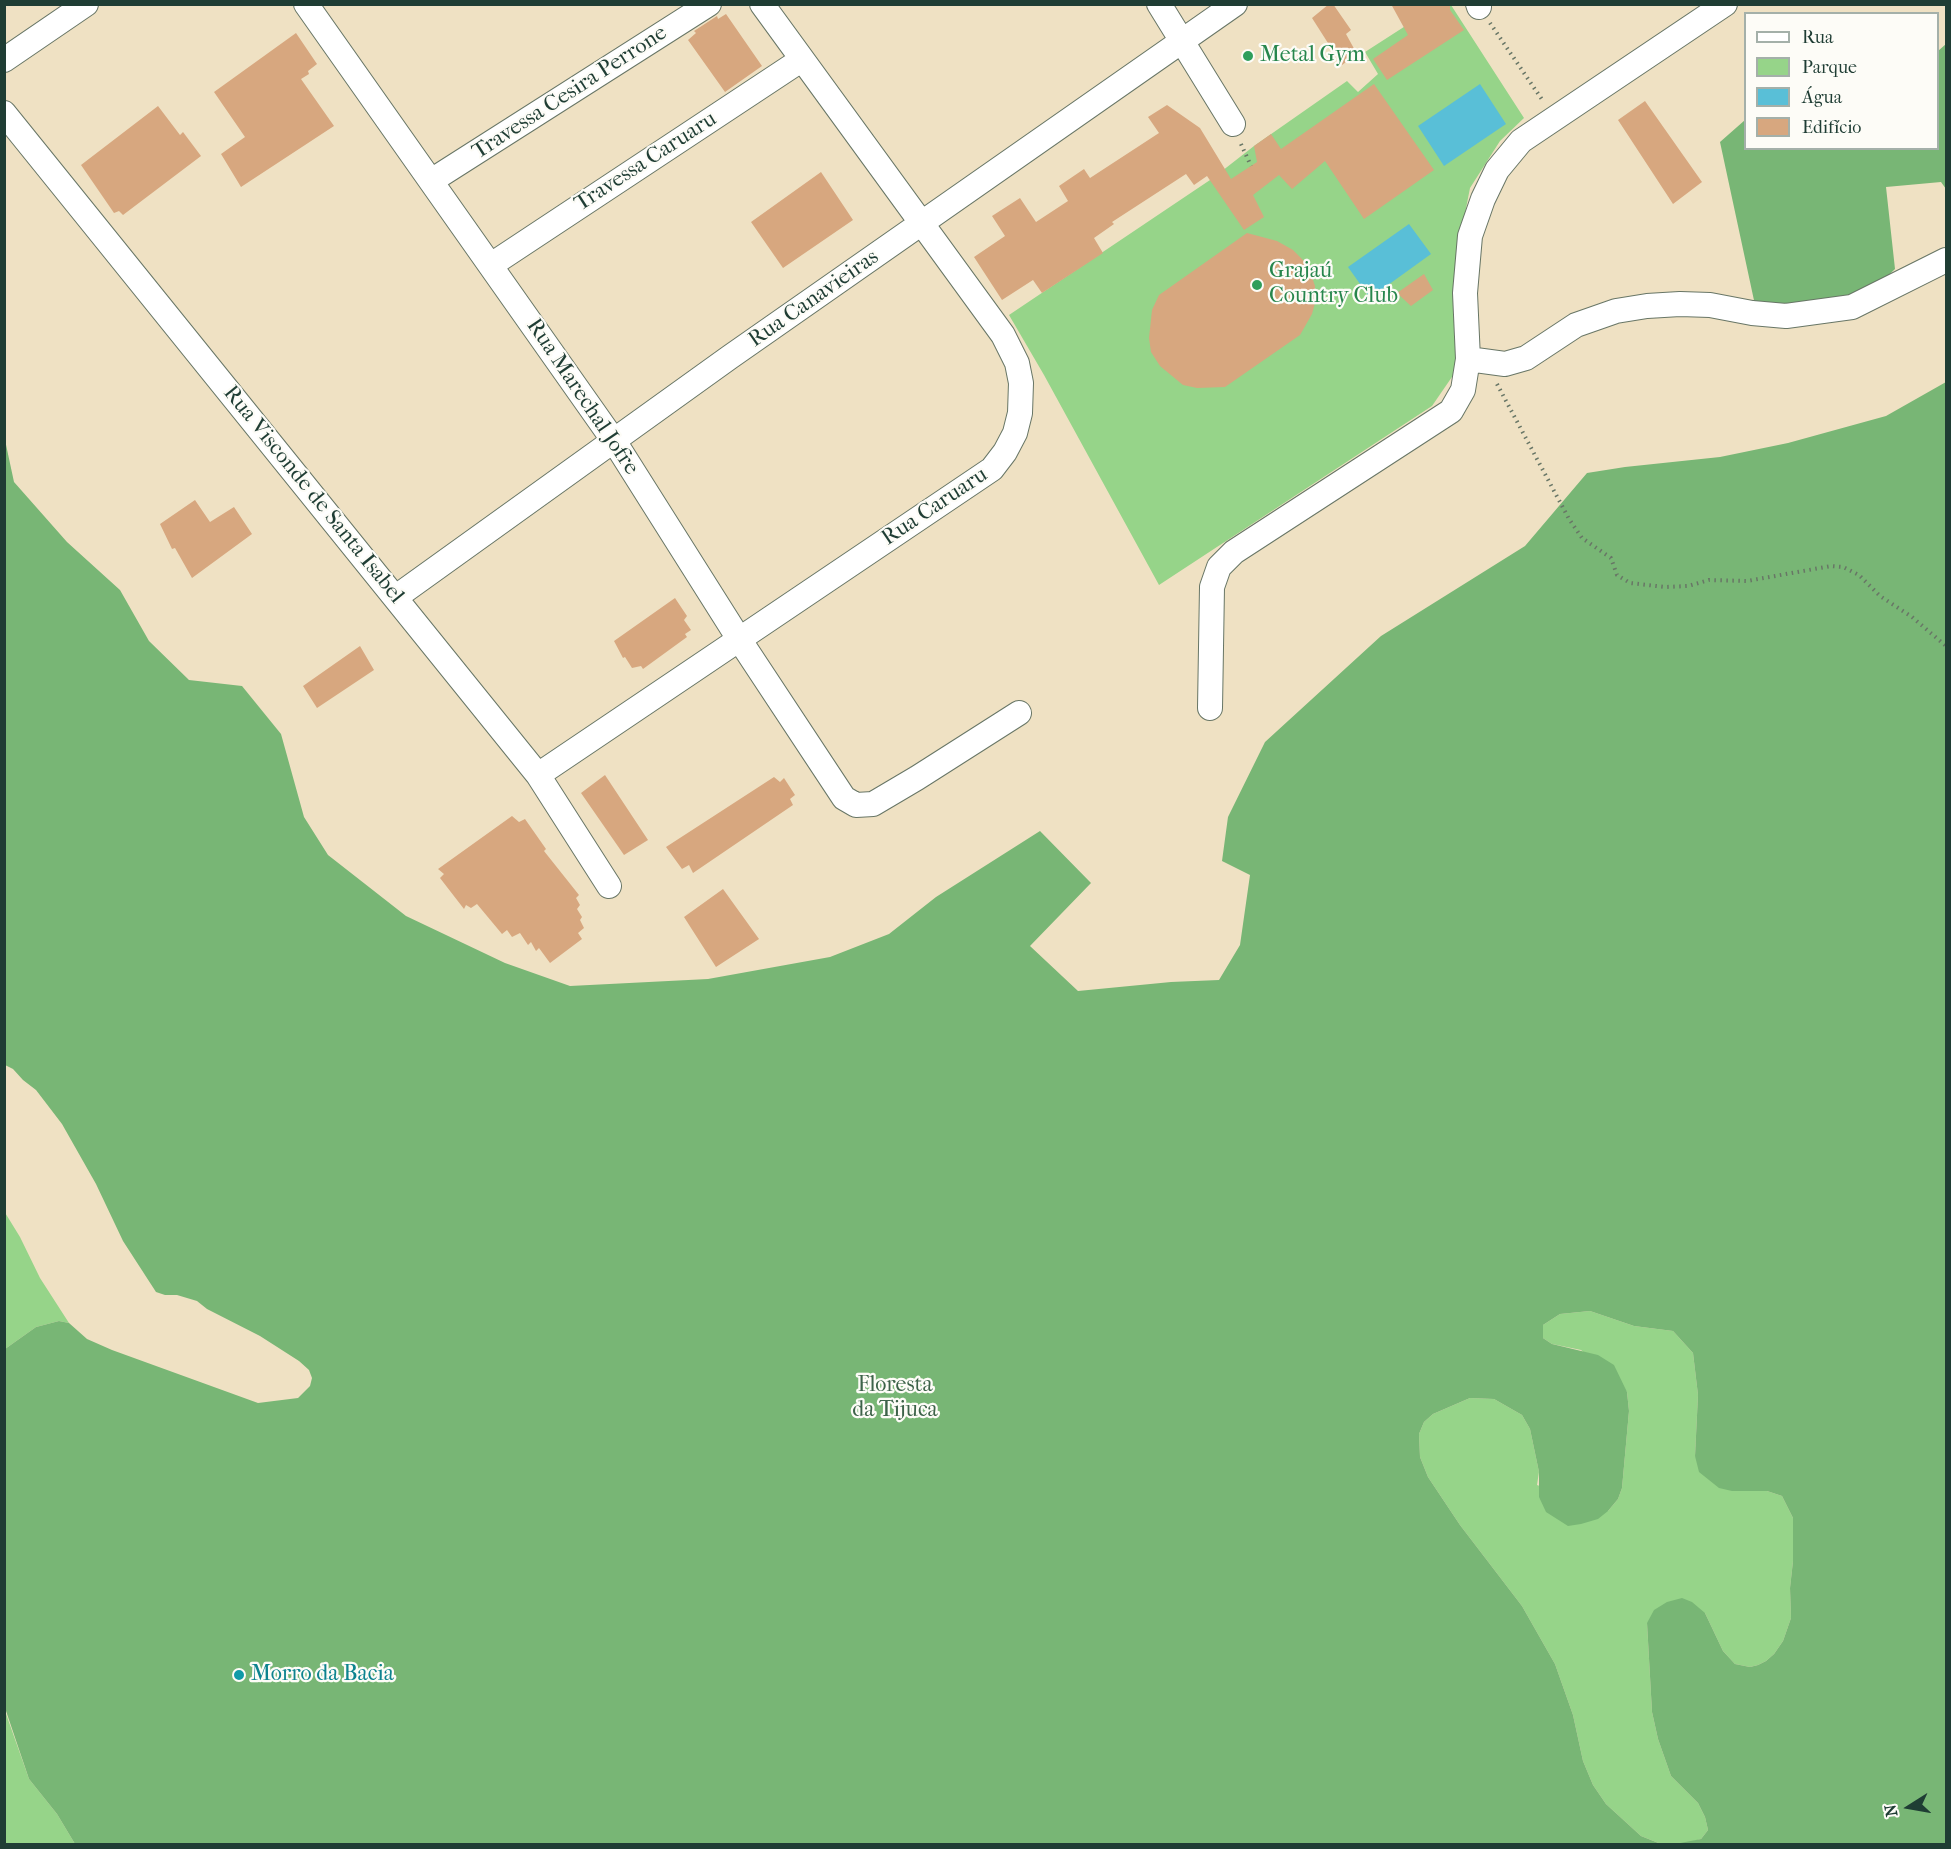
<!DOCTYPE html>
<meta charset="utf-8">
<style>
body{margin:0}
#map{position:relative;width:1951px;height:1849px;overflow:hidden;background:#efe1c3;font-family:"IM FELL French Canon",serif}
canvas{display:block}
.frame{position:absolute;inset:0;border:6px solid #1f3d34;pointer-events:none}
.legend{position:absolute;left:1744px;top:12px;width:195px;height:138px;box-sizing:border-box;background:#fdfcf7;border:2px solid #a4b0a9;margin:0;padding:8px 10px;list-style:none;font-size:18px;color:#1f3d34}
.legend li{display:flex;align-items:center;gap:12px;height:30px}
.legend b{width:30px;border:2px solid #a4b0a9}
.north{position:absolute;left:1879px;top:1777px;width:60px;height:60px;-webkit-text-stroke:4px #fdfcf7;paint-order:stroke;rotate:259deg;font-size:16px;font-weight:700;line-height:24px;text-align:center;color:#1f3d34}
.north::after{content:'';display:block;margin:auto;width:21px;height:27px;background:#1f3d34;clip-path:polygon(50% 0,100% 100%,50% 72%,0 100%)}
</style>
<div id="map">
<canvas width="1951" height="1849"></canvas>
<div class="frame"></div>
<ul class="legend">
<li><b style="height:8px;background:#fff"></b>Rua</li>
<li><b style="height:16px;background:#96d489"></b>Parque</li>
<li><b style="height:16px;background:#59bfd7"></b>Água</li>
<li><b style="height:16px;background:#d7a77f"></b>Edifício</li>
</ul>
<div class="north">N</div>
</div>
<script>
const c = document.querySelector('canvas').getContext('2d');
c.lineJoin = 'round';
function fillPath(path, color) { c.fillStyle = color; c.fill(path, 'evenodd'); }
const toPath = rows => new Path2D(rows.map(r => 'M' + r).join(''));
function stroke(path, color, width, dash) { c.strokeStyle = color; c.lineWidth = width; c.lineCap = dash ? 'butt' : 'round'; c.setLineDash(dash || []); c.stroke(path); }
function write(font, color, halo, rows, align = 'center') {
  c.font = font + ' "IM FELL French Canon",serif'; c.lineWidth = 4.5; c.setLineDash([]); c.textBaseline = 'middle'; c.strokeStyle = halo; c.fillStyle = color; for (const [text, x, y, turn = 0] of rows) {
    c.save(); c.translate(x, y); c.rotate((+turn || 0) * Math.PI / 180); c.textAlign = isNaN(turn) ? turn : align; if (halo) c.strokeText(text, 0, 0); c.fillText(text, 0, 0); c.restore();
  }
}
const green = toPath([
 [1438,5,1451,5,1524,118,1500,141,1470,188,1457,254,1460,320,1454,374,1432,406,1159,585,1044,375,1009,315,1213,178,1254,146,1347,81,1358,92,1378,74,1365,52],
 [4,1211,20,1237,40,1278,69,1323,59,1321,36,1327,5,1349],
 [1590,1311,1634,1326,1673,1331,1693,1353,1698,1395,1695,1456,1748,1491,1767,1491,1782,1496,1793,1518,1793,1561,1790,1588,1791,1618,1783,1641,1774,1654,1766,1661,1758,1665,1750,1667,1735,1664,1723,1651,1705,1613,1647,1623,1652,1712,1658,1739,1671,1776,1698,1803,1705,1817,1708,1830,1701,1839,1684,1844,1661,1844,1641,1836,1606,1804,1593,1785,1583,1761,1573,1715,1555,1664,1522,1606,1460,1525,1428,1477,1420,1457,1419,1434,1424,1422,1433,1414,1470,1398,1494,1399,1522,1415,1530,1429,1539,1472,1537,1485,1608,1511,1618,1499,1622,1488,1629,1411,1627,1392,1581,1350,1552,1344,1543,1338,1543,1325,1560,1314],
 [4,1708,29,1779,57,1814,75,1844,5,1844]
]);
const forest = toPath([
 [1946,44,1946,189,1941,182,1886,187,1895,269,1861,302,1755,305,1720,142,1745,120,1746,148,1938,148,1938,51],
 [1946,382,1946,1844,1675,1844,1701,1839,1708,1830,1705,1817,1698,1803,1671,1776,1658,1739,1652,1712,1647,1623,1654,1610,1667,1602,1682,1598,1692,1602,1705,1613,1723,1651,1735,1664,1750,1667,1758,1665,1766,1661,1774,1654,1783,1641,1791,1618,1790,1588,1793,1561,1793,1518,1782,1496,1767,1491,1732,1491,1719,1488,1699,1472,1695,1456,1698,1395,1693,1353,1673,1331,1634,1326,1590,1311,1560,1314,1543,1325,1543,1338,1552,1344,1598,1355,1614,1365,1627,1392,1629,1411,1622,1488,1618,1499,1608,1511,1598,1519,1581,1524,1568,1526,1546,1512,1539,1497,1539,1472,1530,1429,1522,1415,1494,1399,1470,1398,1433,1414,1424,1422,1419,1434,1420,1457,1428,1477,1460,1525,1522,1606,1555,1664,1573,1715,1583,1761,1593,1785,1606,1804,1641,1836,1661,1844,75,1844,57,1814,29,1779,5,1708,5,1349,36,1327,59,1321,69,1323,87,1339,112,1350,258,1403,298,1398,310,1386,312,1378,309,1370,299,1361,260,1336,207,1309,197,1301,177,1295,165,1295,156,1292,123,1241,96,1184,62,1124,36,1090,23,1080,13,1069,5,1065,5,440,14,482,67,542,120,590,149,641,189,680,242,686,281,734,304,817,328,855,406,916,505,963,570,986,708,979,830,957,889,934,936,897,1040,831,1091,883,1030,946,1078,991,1171,982,1219,980,1240,945,1250,875,1222,861,1228,817,1265,742,1381,636,1525,546,1587,473,1625,467,1720,457,1788,443,1886,416]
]);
const water = toPath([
 [1480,84,1506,124,1444,166,1418,126],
 [1409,224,1431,254,1370,298,1348,267]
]);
const building = toPath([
 [1329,4,1333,4,1351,30,1346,34,1357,54,1342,65,1312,18],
 [1391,4,1450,4,1450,10,1464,30,1387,80,1373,59,1408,35],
 [726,14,762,66,725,92,688,40,696,33,694,31,717,16,718,19],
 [296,33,317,64,308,71,309,74,301,79,334,126,241,187,221,154,245,137,214,92],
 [1374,84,1434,170,1364,219,1325,161,1292,189,1279,175,1253,195,1264,217,1244,230,1207,176,1194,185,1186,174,1112,222,1114,224,1094,238,1103,253,1042,293,1033,280,1002,300,974,257,1005,236,992,216,1020,198,1036,222,1068,201,1059,186,1084,169,1090,178,1159,133,1148,117,1167,105,1200,128,1231,179,1257,162,1254,146,1271,134,1281,149],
 [1645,101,1702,182,1673,204,1618,120],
 [158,106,180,135,183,132,201,156,123,215,119,211,114,213,81,165],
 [821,172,853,220,783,268,751,222],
 [1247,233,1277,241,1293,250,1303,260,1310,271,1315,286,1315,303,1312,314,1300,335,1225,387,1197,388,1183,385,1160,366,1151,352,1149,338,1152,310,1159,295],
 [1424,274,1433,290,1411,306,1397,293],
 [195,500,210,522,234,507,252,534,192,578,175,548,172,549,160,524],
 [675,598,687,616,684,620,691,630,685,634,687,637,643,669,641,666,632,668,625,657,623,658,614,641],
 [360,646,374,670,317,708,303,686],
 [605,775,648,840,624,855,581,793],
 [774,777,780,782,784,778,795,795,790,799,793,805,693,873,689,865,682,869,666,847],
 [512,816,519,822,525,819,546,849,544,851,579,895,576,898,580,905,577,909,582,917,580,920,584,928,578,933,582,939,550,963,539,948,536,951,531,942,528,945,520,933,512,937,507,930,502,934,477,904,471,908,466,905,464,909,440,878,444,874,438,869],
 [723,889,759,939,716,967,684,917]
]);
const path = toPath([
 [1490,23,1543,101],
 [1241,144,1251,166],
 [1497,384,1569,519,1582,538,1611,558,1617,575,1630,583,1665,587,1688,586,1709,580,1747,581,1831,566,1843,567,1859,575,1880,596,1912,617,1946,646]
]);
const minor = toPath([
 [306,4,614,441,739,639,844,798,856,805,873,804,917,778,1019,713],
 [1159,4,1233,124],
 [1478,4,1479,7],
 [4,60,86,4],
 [4,113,538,775,609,886],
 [431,181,709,4],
 [491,265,801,60],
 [1468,359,1465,293,1470,236,1483,199,1497,170,1521,141,1725,4],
 [396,597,730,357,1235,4],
 [1210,708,1212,587,1219,567,1234,552,1451,411,1463,390,1468,359,1505,364,1526,358,1576,325,1616,311,1647,306,1680,304,1710,305,1752,313,1786,316,1852,307,1946,260],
 [538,775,992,469,1005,452,1015,433,1020,413,1021,383,1017,363,1003,335,762,4]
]);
const markers = [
 [1248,56,6,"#2e9e5b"],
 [1257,285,6,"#2e9e5b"],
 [239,1675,6,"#0f9aa8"]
];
const leisureNames = [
 ["Metal Gym",1260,56],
 ["Grajaú",1269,272],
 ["Country Club",1269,297]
];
const streetNames = [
 ["Travessa Cesira Perrone",570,93,-33],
 ["Travessa Caruaru",646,162,-33],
 ["Rua Canavieiras",814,299,-35],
 ["Rua Marechal Jofre",582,397,56],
 ["Rua Visconde de Santa Isabel",313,495,51],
 ["Rua Caruaru",935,507,-34]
];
const parkNames = [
 ["Floresta",895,1386],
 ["da Tijuca",895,1411]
];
const cultureNames = [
 ["Morro da Bacia",251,1675]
];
fillPath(green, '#96d489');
fillPath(forest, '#78b675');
fillPath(water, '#59bfd7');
fillPath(building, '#d7a77f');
stroke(minor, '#687666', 26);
stroke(path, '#687666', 4, [1.5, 4.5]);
stroke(minor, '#fff', 24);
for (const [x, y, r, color] of markers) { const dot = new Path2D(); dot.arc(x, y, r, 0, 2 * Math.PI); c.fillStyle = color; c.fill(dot); stroke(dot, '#fdfcf7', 2); }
write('22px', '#27864d', '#fdfcf7', leisureNames, 'left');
write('22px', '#1f3d34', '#fdfcf7', streetNames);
write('22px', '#3d6349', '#fdfcf7', parkNames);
write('22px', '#0d838f', '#fdfcf7', cultureNames, 'left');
</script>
